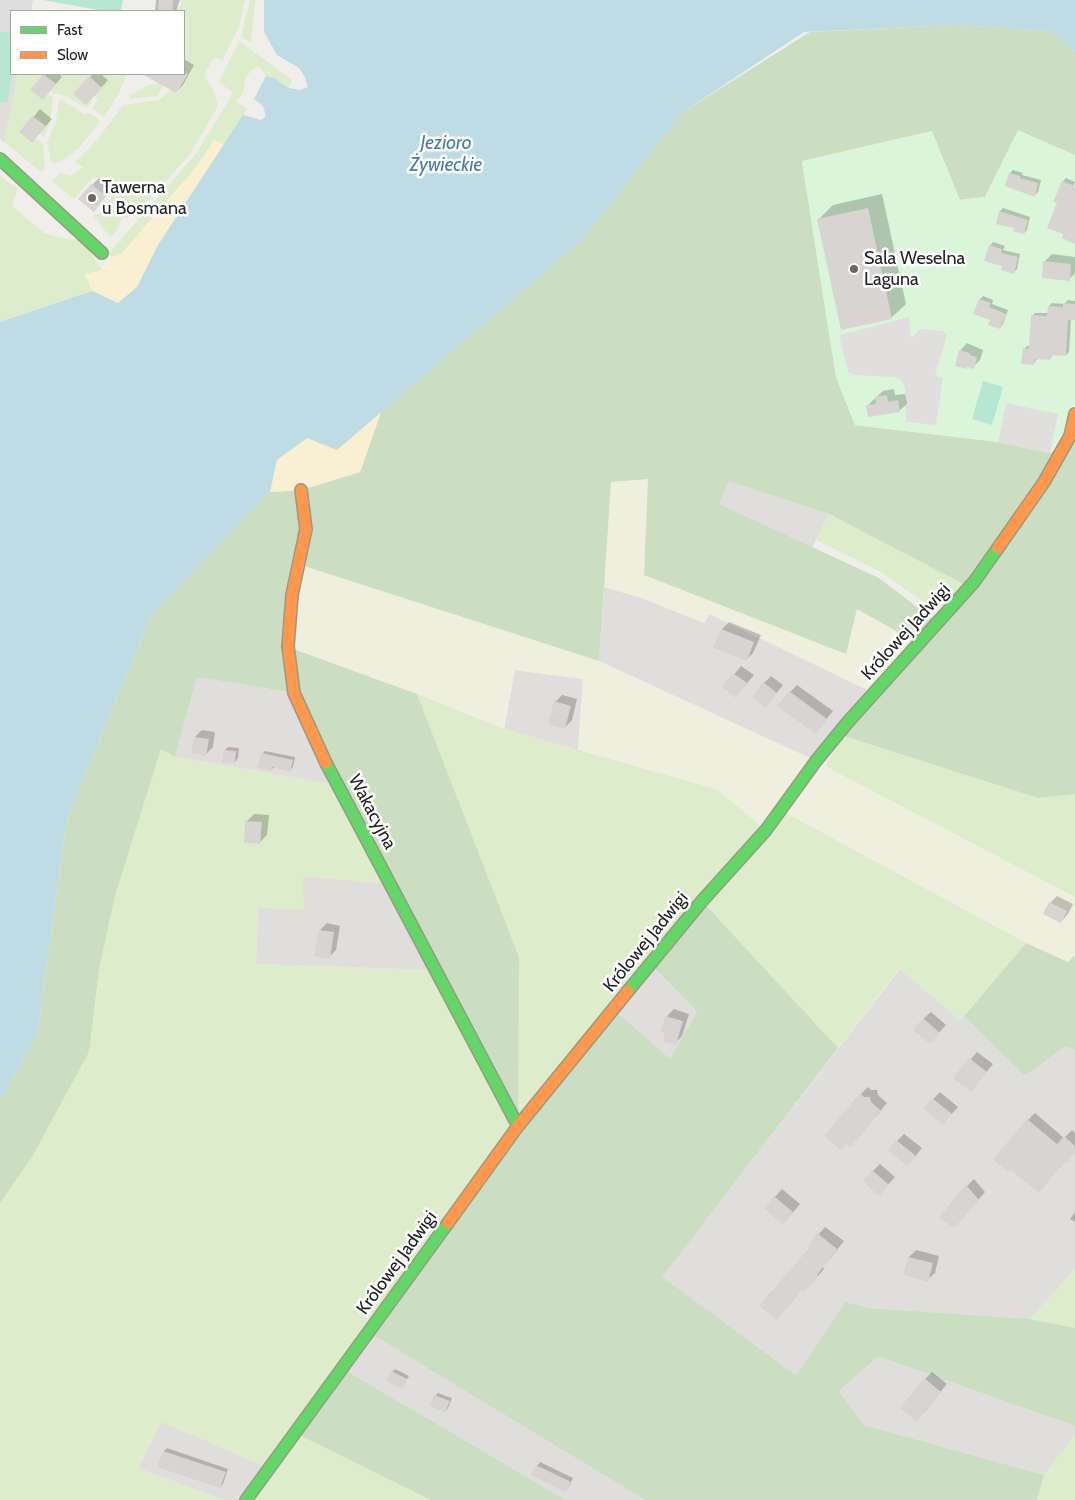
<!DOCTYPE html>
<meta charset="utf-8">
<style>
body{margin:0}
#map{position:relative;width:1075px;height:1500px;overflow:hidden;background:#f0eeeb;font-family:Cabin,sans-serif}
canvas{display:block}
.legend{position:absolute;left:10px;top:10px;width:175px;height:65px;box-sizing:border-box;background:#fff;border:1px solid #a7a7a7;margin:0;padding:6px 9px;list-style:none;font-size:15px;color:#222}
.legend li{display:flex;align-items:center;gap:10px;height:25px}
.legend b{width:25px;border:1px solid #a7a7a7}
</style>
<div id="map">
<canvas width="1075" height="1500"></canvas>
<ul class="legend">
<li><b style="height:6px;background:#63d668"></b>Fast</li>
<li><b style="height:6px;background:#ff974d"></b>Slow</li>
</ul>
</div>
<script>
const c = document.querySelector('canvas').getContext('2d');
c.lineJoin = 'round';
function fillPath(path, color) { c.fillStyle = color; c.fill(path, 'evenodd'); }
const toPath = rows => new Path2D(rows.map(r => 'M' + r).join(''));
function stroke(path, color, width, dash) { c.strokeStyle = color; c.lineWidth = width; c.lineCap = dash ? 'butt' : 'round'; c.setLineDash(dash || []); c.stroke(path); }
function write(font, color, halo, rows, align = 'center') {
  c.font = font + ' Cabin,sans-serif'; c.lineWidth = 5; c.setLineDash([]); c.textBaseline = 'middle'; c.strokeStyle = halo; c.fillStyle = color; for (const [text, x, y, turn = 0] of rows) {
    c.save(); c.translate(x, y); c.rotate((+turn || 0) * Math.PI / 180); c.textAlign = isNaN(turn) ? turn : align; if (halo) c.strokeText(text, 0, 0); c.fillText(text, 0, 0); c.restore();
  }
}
const residential = toPath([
 [0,0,33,0,31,11,11,11,11,74,18,74,4,142,0,139],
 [729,480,829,514,812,548,718,504],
 [604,587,642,598,705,623,708,613,870,691,812,759,599,661],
 [515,670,583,679,578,750,504,729],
 [197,677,294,693,338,785,175,757],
 [303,876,390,884,435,970,256,964,258,908],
 [651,964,697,1012,670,1060,613,1009],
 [900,969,960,1020,964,1016,1024,1074,1035,1069,1064,1047,1075,1049,1075,1269,1030,1319,870,1308,845,1302,796,1375,661,1277],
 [368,1332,645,1500,566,1500,342,1368],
 [877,1355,1075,1426,1075,1436,1044,1475,864,1425,839,1391],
 [161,1421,264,1466,239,1500,224,1500,138,1468]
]);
const farmland = toPath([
 [649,479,845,654,857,609,914,641,870,691,709,614,704,623,642,598,604,587,611,481],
 [299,565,592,659,812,759,766,830,716,789,578,750,583,679,515,670,504,729,417,694,288,646],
 [825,766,1075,897,1075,955,1069,963,1026,943,786,813]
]);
const grass = toPath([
 [182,0,245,0,239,27,222,61,217,58,212,60,205,74,207,81,213,89,218,106,190,154,138,212,135,210,127,219,124,217,118,224,120,226,110,237,93,215,98,214,118,190,102,178,93,177,74,199,52,181,60,173,70,176,84,167,75,162,98,139,123,105,160,100,170,90,177,93,188,73,184,70,184,11,175,11,175,7,180,7],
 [250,0,255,0,251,43,241,37],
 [239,41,292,80,289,88,274,78,266,76,260,68,256,67,250,72,246,77,243,93,236,102,247,109,224,145,214,140,197,166,159,211,121,254,113,257,108,254,196,154,233,93,219,82],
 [18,74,104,74,115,76,116,74,127,74,119,93,104,117,92,108,98,99,95,96,102,88,74,94,86,105,91,100,92,103,86,108,66,96,59,94,53,94,51,91,56,84,43,74,30,90,43,100,48,94,53,98,50,123,44,137,40,134,45,126,32,116,19,132,32,143,36,138,43,144,45,168,41,172,4,142],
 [158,83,163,86,157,96,129,99,131,95,148,85],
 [61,99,84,114,90,113,100,121,79,148,68,157,55,164,51,162,47,142,55,124,59,101],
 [0,176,18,189,12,206,44,233,60,238,82,240,102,270,85,275,92,291,0,322],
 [829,514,964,584,937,611,879,571,816,540],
 [417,694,504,729,716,789,766,830,786,813,1026,943,960,1020,899,969,838,1048,702,901,264,1466,161,1422,138,1468,224,1500,0,1500,0,1203,32,1157,89,1052,99,970,115,896,161,749,175,757,338,785,390,884,303,876,304,910,258,908,256,964,436,970,519,957],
 [844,736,1038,798,1075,794,1075,897,825,766],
 [1075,1269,1075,1328,1030,1319],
 [295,1433,431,1500,246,1500],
 [1075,1436,1075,1500,1037,1500,1044,1475]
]);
const forest = toPath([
 [953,25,1049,31,1075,51,1075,155,1018,131,985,197,959,200,932,131,802,161,836,377,855,425,998,442,1050,453,1075,438,1075,794,1038,798,844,736,973,589,829,514,729,481,719,504,879,578,933,619,914,641,857,609,846,654,644,575,648,479,611,482,599,661,301,565,288,647,417,694,519,957,518,1125,613,1009,670,1059,697,1012,651,964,702,901,838,1048,662,1277,796,1375,845,1302,870,1308,1030,1319,1075,1328,1075,1426,878,1356,839,1391,864,1425,1044,1475,1037,1500,645,1500,368,1332,518,1126,294,693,197,677,175,757,161,749,115,896,99,970,89,1052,32,1157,0,1203,0,1100,37,1036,67,818,152,614,270,492,301,490,360,472,381,412,582,240,683,112,810,32],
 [1026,943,1068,962,1075,955,1075,1049,1064,1047,1035,1069,1024,1075,964,1016],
 [342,1368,566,1500,431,1500,295,1433]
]);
const sand = toPath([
 [214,140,224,145,158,245,137,287,118,303,92,291,85,274,101,270,113,257,121,254,197,166],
 [381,412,360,472,301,490,270,492,277,460,307,438,337,450]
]);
const park = toPath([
 [1018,130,1075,155,1075,414,1050,453,1006,403,998,442,855,425,836,377,802,162,932,131,960,200,985,197]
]);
const pitch = toPath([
 [43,0,123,0,121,11,104,11],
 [0,31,11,33,12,74,7,103,0,102],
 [983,381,1003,387,992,425,972,419]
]);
const parking = toPath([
 [909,317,911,338,920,329,943,331,947,335,935,375,943,378,936,425,906,422,905,388,902,381,895,377,853,375,848,372,839,335],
 [1006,403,1058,414,1050,453,998,442]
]);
const water = toPath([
 [264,0,1075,0,1075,51,1049,31,953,25,804,32,683,112,582,240,337,450,307,438,277,460,270,492,152,614,67,818,37,1036,0,1100,0,322,92,291,118,303,137,287,158,245,243,115,261,120,266,116,263,106,254,99,266,76,274,78,289,88,300,90,308,87,305,77,299,68,277,55,264,32]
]);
const shadow = toPath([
 [156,0,180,0,176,11,155,11],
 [184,59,194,65,183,85,176,92,145,74,184,74],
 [45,74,59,74,62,77,43,99,32,89],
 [93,74,101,74,108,80,93,97,75,94],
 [40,109,52,119,39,134,21,132],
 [1013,170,1023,173,1022,175,1041,180,1038,192,1035,195,1010,173],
 [99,178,113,188,94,210,92,185],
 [1066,178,1075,182,1073,186,1075,186,1075,242,1065,233,1058,202,1063,181],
 [882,194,906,304,891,318,818,220,833,205],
 [1003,208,1030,217,1027,230,1024,233,1015,228,997,223,1000,211],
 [993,242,1005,246,1003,250,1020,254,1017,269,1014,272,1003,266,990,246],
 [1052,254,1075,257,1075,273,1069,279,1043,276,1045,261],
 [983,296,993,300,992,304,1008,310,1003,324,1000,328,991,320,980,299],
 [1068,300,1075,301,1075,318,1071,319,1069,352,1066,355,1053,354,1050,359,1037,358,1034,364,1024,349,1027,346,1030,346,1032,316,1035,313,1049,313,1049,306,1052,303,1064,304],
 [967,343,983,350,980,360,973,367,968,366,966,368,960,351],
 [894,389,895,395,905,394,907,404,899,411,867,406,883,391],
 [729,622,761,635,753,653,746,660,722,629],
 [741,666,754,675,736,696,724,687],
 [771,676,783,685,766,706,764,683],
 [797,685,833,711,816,732,790,692],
 [562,695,577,699,572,720,565,727,555,702],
 [202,730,215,732,213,747,206,754,195,737],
 [228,747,239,748,238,758,235,762,225,750],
 [265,751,295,757,293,767,290,770,274,767,271,770,262,754],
 [254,814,269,815,267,835,260,842,246,822],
 [1057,896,1073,904,1068,914,1061,922,1050,903],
 [327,923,340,926,336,950,329,957,320,930],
 [674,1009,689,1014,682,1036,675,1043,667,1032,667,1016],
 [931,1012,946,1025,937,1035,923,1019],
 [977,1052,993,1064,971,1091,955,1078],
 [868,1087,871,1090,877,1090,878,1095,887,1103,857,1139,861,1094],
 [940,1092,958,1107,950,1116,925,1108],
 [1035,1113,1064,1138,1072,1130,1075,1133,1075,1153,1065,1161,1039,1191,1028,1120],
 [904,1134,922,1148,914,1158,897,1141],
 [880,1164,895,1177,886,1187,864,1180],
 [974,1179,985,1192,961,1220,967,1186],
 [782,1189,800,1204,790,1216,765,1208],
 [1075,1212,1075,1222,1070,1219],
 [825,1227,844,1241,823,1267,824,1269,811,1284,802,1289,812,1247,809,1245],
 [916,1250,939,1256,935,1273,927,1280,905,1274,909,1257],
 [395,1369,409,1376,401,1388,392,1372],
 [932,1372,947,1384,917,1420,925,1379],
 [438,1393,452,1398,448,1408,445,1411,435,1396],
 [167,1448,228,1469,223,1484,220,1487,159,1466,164,1451],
 [540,1462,573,1478,569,1487,566,1490,537,1466]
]);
const building = toPath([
 [159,0,173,0,172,11,158,11],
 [43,74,56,84,43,100,30,90],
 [142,74,188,74,176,93],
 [89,76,102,88,86,105,73,94],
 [32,116,46,126,32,143,19,132],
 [1009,173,1020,176,1020,178,1038,183,1035,197,1005,186],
 [1062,181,1075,186,1075,244,1062,238,1063,234,1047,228,1057,202,1053,202],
 [91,184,106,196,94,212,78,199],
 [868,208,892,319,841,330,817,219],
 [999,211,1028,220,1024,234,1013,231,1014,228,996,224],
 [989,245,1002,249,1001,253,1018,257,1014,274,1001,270,1002,266,984,261],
 [1043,261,1071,264,1070,281,1042,278],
 [979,299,991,303,989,307,1006,314,1000,329,988,325,990,320,973,314],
 [1063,303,1075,304,1075,320,1068,320,1066,356,1051,355,1050,360,1035,359,1034,365,1021,364,1023,348,1029,349,1031,315,1047,316,1048,306,1063,307],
 [959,350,970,353,970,355,977,357,974,369,967,367,967,369,955,366],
 [887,395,888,402,898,400,900,412,868,417,866,405,876,404,875,397],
 [721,629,754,642,747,661,713,648],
 [733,673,747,683,736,698,722,687],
 [763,682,777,693,766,708,752,697],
 [789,691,827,719,816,734,777,706],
 [554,701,571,706,565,729,548,724],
 [194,737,209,739,206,756,191,753],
 [224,750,236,751,235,763,222,762],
 [261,753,293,760,290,772,272,767,271,771,257,768],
 [245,821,262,822,260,844,244,843],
 [1049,902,1067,911,1061,923,1043,914],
 [319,930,334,932,330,959,314,956],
 [665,1016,683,1021,676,1045,663,1041,665,1033,661,1032],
 [923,1018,940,1033,930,1044,913,1030],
 [969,1058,987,1072,971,1092,953,1078],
 [860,1093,864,1097,870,1097,871,1102,881,1111,850,1148,846,1144,841,1150,824,1136],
 [932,1098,952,1114,943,1125,923,1108],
 [1027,1119,1057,1144,1064,1136,1075,1146,1075,1153,1066,1164,1064,1162,1039,1193,1010,1169,1008,1172,993,1159],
 [896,1140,916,1156,907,1166,888,1150],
 [872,1170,889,1185,879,1196,863,1181],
 [966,1185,979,1200,954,1228,939,1217],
 [774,1196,793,1212,783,1225,764,1208],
 [817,1233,837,1249,817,1275,818,1276,804,1292,802,1290,777,1320,759,1306,810,1247,808,1246],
 [908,1257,933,1263,928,1282,903,1275],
 [391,1371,407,1379,402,1389,386,1381],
 [924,1378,941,1392,917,1422,900,1408],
 [434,1395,450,1401,445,1412,430,1406],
 [163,1451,226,1472,220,1488,157,1467],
 [536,1465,571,1482,566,1492,531,1475]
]);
const fast = toPath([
 [0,159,102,253],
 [326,763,518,1126],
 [628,991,702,901,766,830,816,761,847,723,974,582,998,548],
 [246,1500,448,1223]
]);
const slow = toPath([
 [301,490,306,529,292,595,288,646,294,693,326,763],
 [998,548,1044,482,1070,436,1075,414],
 [448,1223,518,1126,628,991]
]);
const markers = [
 [92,198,5,"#6a6968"],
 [854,269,5,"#6a6968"]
];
const poiNames = [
 ["Tawerna",102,188],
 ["u Bosmana",102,209],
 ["Sala Weselna",864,259],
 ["Laguna",864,280]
];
const streetNames = [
 ["Królowej Jadwigi",906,632,-48],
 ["Wakacyjna",372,812,62],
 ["Królowej Jadwigi",646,942,-51],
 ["Królowej Jadwigi",397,1263,-54]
];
const waterNames = [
 ["Jezioro",446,143],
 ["Żywieckie",446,165]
];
fillPath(residential, '#dfdedc');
fillPath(farmland, '#efefdf');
fillPath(grass, '#ddeccb');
fillPath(forest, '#cbdec1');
fillPath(sand, '#f8f0d0');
fillPath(park, '#daf5da');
fillPath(pitch, '#b7e6d2');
fillPath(parking, '#e0dfde');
fillPath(water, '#bfdbe3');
fillPath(shadow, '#0003');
fillPath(building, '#d7d4d2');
stroke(fast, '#999a82', 14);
stroke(slow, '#999a82', 14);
stroke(fast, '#63d668', 11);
stroke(slow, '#ff974d', 11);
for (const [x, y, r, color] of markers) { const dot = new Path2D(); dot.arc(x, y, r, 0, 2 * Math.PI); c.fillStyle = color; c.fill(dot); stroke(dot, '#fff', 2); }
write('18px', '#222', '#fff', poiNames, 'left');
write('18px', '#222', '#fff', streetNames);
write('italic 19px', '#4a7aab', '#fff', waterNames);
</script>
